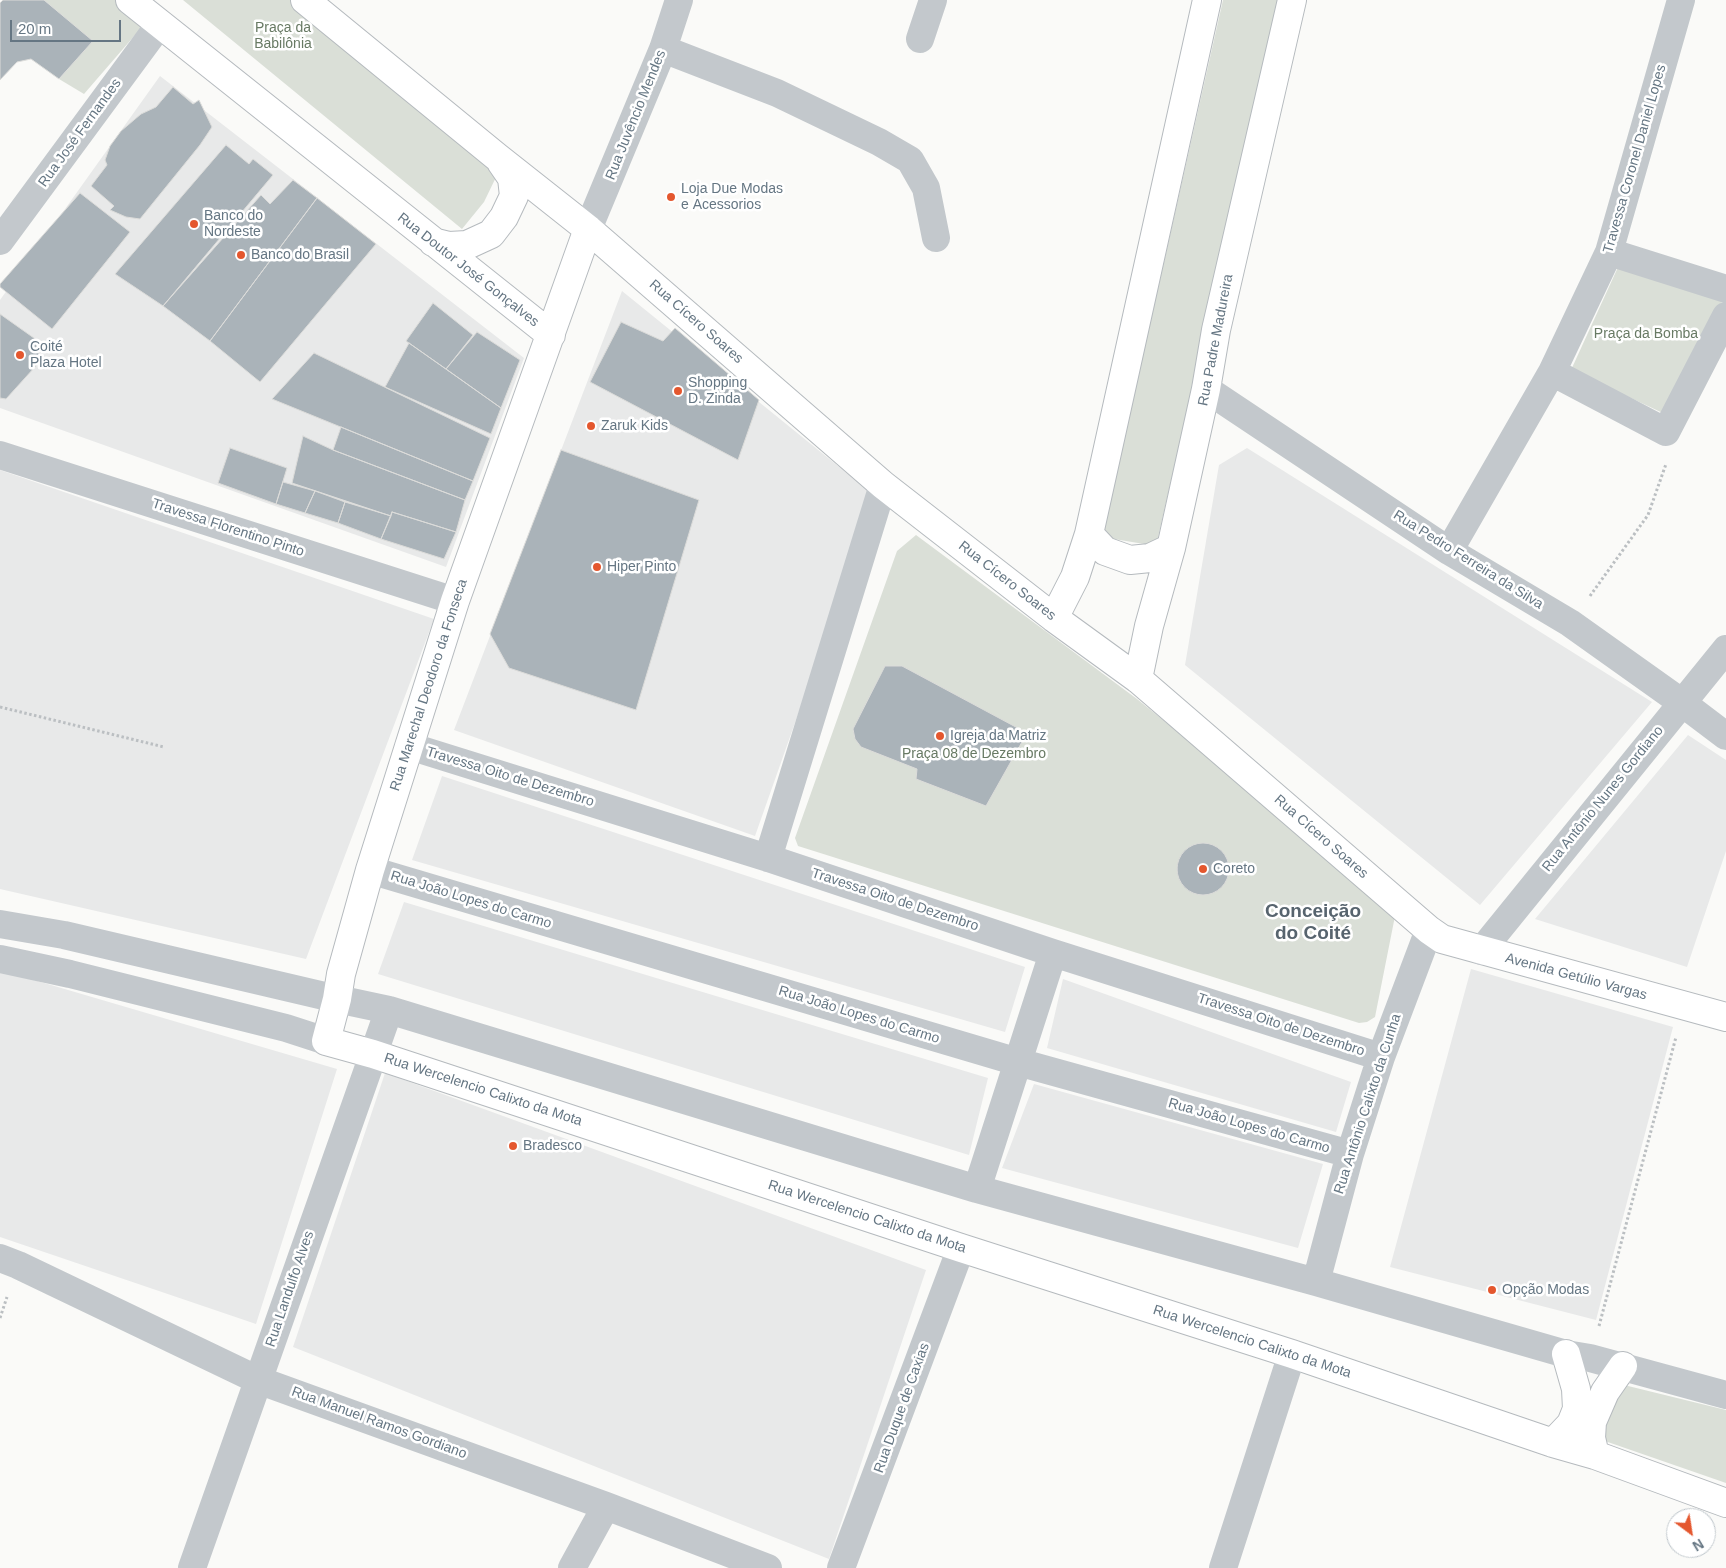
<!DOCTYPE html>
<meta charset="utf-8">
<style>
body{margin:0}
#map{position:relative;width:1726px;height:1568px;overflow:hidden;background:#fafaf8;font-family:Helvetica,sans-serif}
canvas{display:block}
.north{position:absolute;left:1666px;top:1508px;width:50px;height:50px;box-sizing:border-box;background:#fff;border:1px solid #c1c8cd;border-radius:50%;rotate:149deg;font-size:14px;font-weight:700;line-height:20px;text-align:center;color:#657683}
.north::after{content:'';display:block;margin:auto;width:18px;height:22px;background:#e4572e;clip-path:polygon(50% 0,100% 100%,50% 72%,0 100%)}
.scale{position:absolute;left:10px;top:20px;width:111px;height:22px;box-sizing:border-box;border:2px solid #657683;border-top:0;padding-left:6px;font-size:15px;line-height:18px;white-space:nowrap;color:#657683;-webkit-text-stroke:4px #fff;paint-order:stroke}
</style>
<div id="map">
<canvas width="1726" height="1568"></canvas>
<div class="north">N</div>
<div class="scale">20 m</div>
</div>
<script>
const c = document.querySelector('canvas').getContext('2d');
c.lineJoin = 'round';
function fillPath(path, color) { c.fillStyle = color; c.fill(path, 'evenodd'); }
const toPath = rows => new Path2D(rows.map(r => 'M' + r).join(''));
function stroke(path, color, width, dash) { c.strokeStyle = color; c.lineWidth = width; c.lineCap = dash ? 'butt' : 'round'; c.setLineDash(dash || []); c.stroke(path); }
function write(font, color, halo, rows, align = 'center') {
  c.font = font + ' Helvetica,sans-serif'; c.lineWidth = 5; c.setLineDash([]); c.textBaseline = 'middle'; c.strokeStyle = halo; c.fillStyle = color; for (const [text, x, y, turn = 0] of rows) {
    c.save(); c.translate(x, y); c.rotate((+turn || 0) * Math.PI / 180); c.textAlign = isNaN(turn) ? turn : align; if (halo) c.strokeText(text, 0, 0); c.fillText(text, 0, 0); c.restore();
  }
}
const built = toPath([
 [160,76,524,358,446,567,0,408,0,300],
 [622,291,875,496,755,836,454,730],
 [1247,448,1652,702,1480,905,1185,665,1219,465],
 [0,470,434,619,306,959,0,889],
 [1688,735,1726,760,1726,851,1687,967,1535,919],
 [442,776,1025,967,1005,1032,412,860],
 [404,902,988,1078,969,1155,378,974],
 [1471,969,1673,1027,1596,1320,1390,1267],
 [0,970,337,1069,256,1324,0,1237],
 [1063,979,1351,1082,1336,1132,1047,1048],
 [385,1073,926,1270,829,1559,293,1347],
 [1034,1084,1323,1164,1298,1248,1002,1168]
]);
const green = toPath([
 [44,0,123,0,148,20,84,94,59,79,92,41],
 [183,0,294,0,499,171,484,202,462,229],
 [1223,0,1281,0,1156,546,1102,537],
 [1619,265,1724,298,1665,414,1571,370],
 [916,535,1137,699,1389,902,1396,911,1375,1017,1367,1022,1359,1023,798,846,795,838,897,551],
 [1624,1385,1726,1410,1726,1483,1602,1440,1608,1395]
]);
const building = toPath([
 [3,0,44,0,93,41,59,79,31,59,17,62,0,80,0,3,3,0],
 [173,87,193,104,199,100,212,127,200,145,140,219,126,217,110,210,114,206,91,186,107,165,105,160,110,146,121,131,141,114,156,107,173,87],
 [226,145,249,164,253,159,273,175,163,306,115,274,226,145],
 [293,180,317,198,210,341,163,306,261,195,270,204,293,180],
 [80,193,130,232,52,329,0,287,0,284,80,193],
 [317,198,376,244,260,382,210,341,317,198],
 [433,303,473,335,446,369,406,341,433,303],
 [0,314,41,343,38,353,44,357,6,399,0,398,0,314],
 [621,322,663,341,675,328,759,400,738,460,590,382,621,322],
 [477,332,520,360,501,408,446,369,477,332],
 [409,343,501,408,491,434,385,387,409,343],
 [314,353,490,438,473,481,272,399,314,353],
 [341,427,473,481,465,500,333,450,341,427],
 [303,436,333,450,465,500,456,532,392,512,391,516,292,483,303,436],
 [230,448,287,468,276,504,218,483,230,448],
 [561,450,699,500,636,710,509,668,490,634,561,450],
 [283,482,315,491,305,513,276,504,283,482],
 [315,491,345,502,338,523,305,513,315,491],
 [345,502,391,516,381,539,338,523,345,502],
 [392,512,456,532,444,559,381,539,392,512],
 [885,666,902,666,1027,733,986,806,916,779,917,769,861,747,855,739,853,729,885,666],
 '1177 869a26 26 0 1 1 52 0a26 26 0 1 1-52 0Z'
]);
const path = toPath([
 [1590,596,1648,515,1666,464],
 [0,707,164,747],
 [0,1318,7,1297],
 [1599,1326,1676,1037]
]);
const minor = toPath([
 [920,39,933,0],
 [663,49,777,93,879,142,910,160,926,188,936,238],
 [588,229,663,49,679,0],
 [0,241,160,24],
 [1609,252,1726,289],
 [1552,372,1666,432,1726,316],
 [1206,389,1449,551,1570,623,1681,702,1726,736],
 [0,455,455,601],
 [1449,551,1552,372,1609,252,1681,0],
 [409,746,768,858,1053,953,1381,1057],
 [768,858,883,485],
 [370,870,1018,1062,1350,1154],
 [0,924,64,935,337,999,389,1010,977,1189,1316,1282,1566,1354,1590,1358,1726,1395],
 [1481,951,1726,649],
 [0,959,70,974,286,1028,326,1041],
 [977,1189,1053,953],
 [0,1258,18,1265,258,1380,606,1506,768,1568],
 [1316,1282,1350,1154,1381,1057,1429,930],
 [192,1568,389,1010],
 [572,1568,606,1506],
 [841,1568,961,1248],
 [1223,1568,1292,1354]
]);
const major = toPath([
 [130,0,551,335],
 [305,0,497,157,588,229,883,485,1054,618,1138,679,1429,930,1442,939,1726,1017],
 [588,229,455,601,370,870,341,974,337,999,326,1041,373,1054,961,1248,1292,1354,1553,1443,1595,1455,1726,1503],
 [433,242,449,246,467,245,491,234,504,217,514,196,512,178,501,162],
 [1089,534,1105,551,1130,560,1150,558,1171,548],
 [1054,618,1075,577,1089,534,1207,0],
 [1138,679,1149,626,1171,548,1206,389,1216,330,1292,0],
 [1553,1443,1571,1424,1577,1409,1576,1389,1566,1354],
 [1595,1455,1591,1438,1592,1422,1605,1392,1623,1366]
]);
const markers = [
 [671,197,5,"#e4572e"],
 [194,224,5,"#e4572e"],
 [241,255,5,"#e4572e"],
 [20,355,5,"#e4572e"],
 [678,391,5,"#e4572e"],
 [591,426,5,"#e4572e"],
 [597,567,5,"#e4572e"],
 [940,736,5,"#e4572e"],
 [1203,869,5,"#e4572e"],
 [513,1146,5,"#e4572e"],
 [1492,1290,5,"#e4572e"]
];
const parkNames = [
 ["Praça da",283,28],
 ["Babilônia",283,44],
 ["Praça da Bomba",1646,334],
 ["Praça 08 de Dezembro",974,754]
];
const streetNames = [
 ["Rua Juvêncio Mendes",636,115,-68],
 ["Rua José Fernandes",80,133,-54],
 ["Travessa Coronel Daniel Lopes",1635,159,-74],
 ["Rua Doutor José Gonçalves",468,270,38],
 ["Rua Cícero Soares",696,322,41],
 ["Rua Padre Madureira",1216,340,-79],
 ["Travessa Florentino Pinto",228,528,18],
 ["Rua Pedro Ferreira da Silva",1468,560,32],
 ["Rua Cícero Soares",1007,581,38],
 ["Rua Marechal Deodoro da Fonseca",429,685,-72],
 ["Travessa Oito de Dezembro",510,777,17],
 ["Rua Antônio Nunes Gordiano",1603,799,-51],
 ["Rua Cícero Soares",1321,837,41],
 ["Rua João Lopes do Carmo",471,900,17],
 ["Travessa Oito de Dezembro",895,900,18],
 ["Avenida Getúlio Vargas",1576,977,15],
 ["Rua João Lopes do Carmo",859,1015,17],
 ["Travessa Oito de Dezembro",1281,1025,18],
 ["Rua Wercelencio Calixto da Mota",483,1090,18],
 ["Rua Antônio Calixto da Cunha",1368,1104,-72],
 ["Rua João Lopes do Carmo",1249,1126,16],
 ["Rua Wercelencio Calixto da Mota",867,1217,18],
 ["Rua Landulfo Alves",290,1289,-71],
 ["Rua Wercelencio Calixto da Mota",1252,1342,18],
 ["Rua Duque de Caxias",902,1408,-70],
 ["Rua Manuel Ramos Gordiano",379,1423,20]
];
const poiNames = [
 ["Loja Due Modas",681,189],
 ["e Acessorios",681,205],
 ["Banco do",204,216],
 ["Nordeste",204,232],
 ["Banco do Brasil",251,255],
 ["Coité",30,347],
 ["Plaza Hotel",30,363],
 ["Shopping",688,383],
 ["D. Zinda",688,399],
 ["Zaruk Kids",601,426],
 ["Hiper Pinto",607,567],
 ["Igreja da Matriz",950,736],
 ["Coreto",1213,869],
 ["Bradesco",523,1146],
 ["Opção Modas",1502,1290]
];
const districtNames = [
 ["Conceição",1313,912],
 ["do Coité",1313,934]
];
fillPath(built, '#e8e9e9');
fillPath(green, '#dadfd7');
fillPath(building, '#aab3b9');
stroke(building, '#dcdcda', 1);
stroke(major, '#b5babe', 30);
stroke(path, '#bbbfc2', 3, [2.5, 2.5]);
stroke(minor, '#c3c8cc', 28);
stroke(major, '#fff', 28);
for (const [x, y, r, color] of markers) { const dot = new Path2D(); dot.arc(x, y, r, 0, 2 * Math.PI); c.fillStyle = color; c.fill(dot); stroke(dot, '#fff', 2); }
write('14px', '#687a64', '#fff', parkNames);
write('14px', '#657683', '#fff', streetNames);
write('14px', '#657683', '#fff', poiNames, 'left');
write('bold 19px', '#57646e', '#fff', districtNames);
</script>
